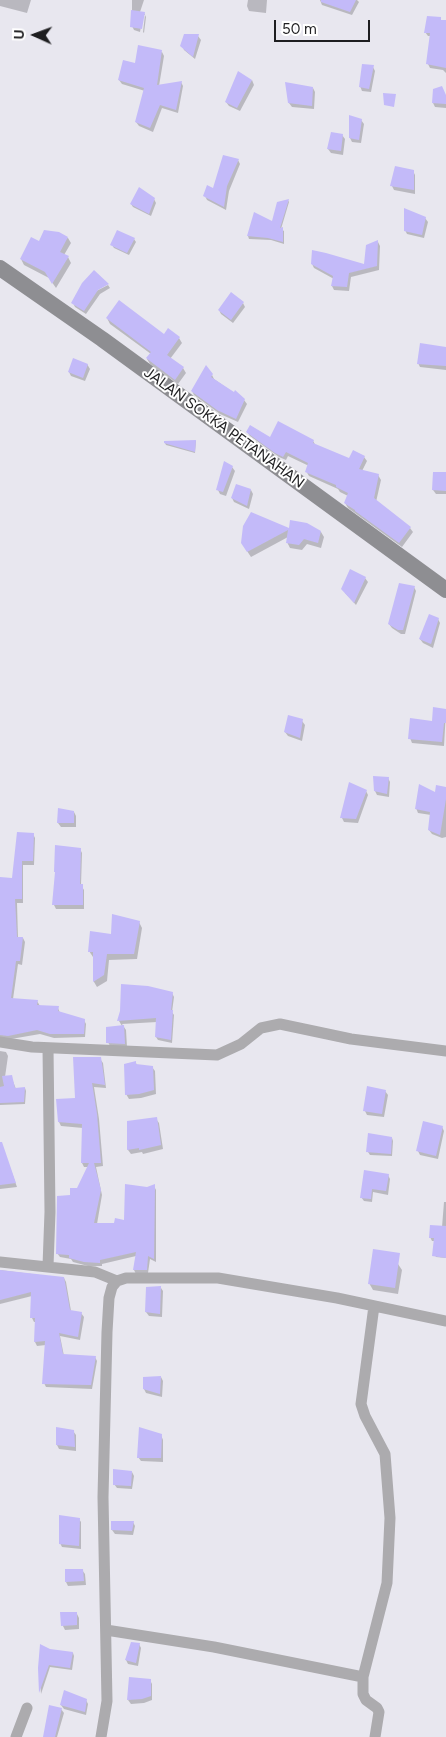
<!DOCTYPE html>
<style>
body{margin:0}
#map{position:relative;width:446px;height:1737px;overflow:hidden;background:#e8e7ef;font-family:Figtree,sans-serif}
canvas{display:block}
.north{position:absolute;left:10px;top:10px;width:50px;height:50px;-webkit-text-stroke:4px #fff;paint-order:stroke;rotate:272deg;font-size:14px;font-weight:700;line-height:20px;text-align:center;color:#1e1e20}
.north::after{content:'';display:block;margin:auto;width:18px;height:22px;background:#1e1e20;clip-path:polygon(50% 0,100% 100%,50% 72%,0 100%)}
.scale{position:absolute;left:274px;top:20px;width:96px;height:22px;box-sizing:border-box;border:2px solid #1e1e20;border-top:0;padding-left:6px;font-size:15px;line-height:18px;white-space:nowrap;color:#1e1e20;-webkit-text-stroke:4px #fff;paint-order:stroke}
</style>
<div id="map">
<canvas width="446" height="1737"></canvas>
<div class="north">U</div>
<div class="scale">50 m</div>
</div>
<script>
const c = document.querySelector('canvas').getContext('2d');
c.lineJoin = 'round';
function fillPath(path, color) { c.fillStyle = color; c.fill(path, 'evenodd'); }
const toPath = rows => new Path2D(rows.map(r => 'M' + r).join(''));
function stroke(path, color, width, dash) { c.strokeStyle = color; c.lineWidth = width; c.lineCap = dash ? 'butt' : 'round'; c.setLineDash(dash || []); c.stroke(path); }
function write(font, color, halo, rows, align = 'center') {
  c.font = font + ' Figtree,sans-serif'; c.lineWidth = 4; c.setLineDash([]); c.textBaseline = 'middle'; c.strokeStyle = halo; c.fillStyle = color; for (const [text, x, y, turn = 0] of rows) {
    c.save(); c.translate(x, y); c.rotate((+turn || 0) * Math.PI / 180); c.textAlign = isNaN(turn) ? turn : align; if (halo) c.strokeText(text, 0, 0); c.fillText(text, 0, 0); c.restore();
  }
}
const shadow = toPath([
 [0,0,31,0,27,13,0,6],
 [132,0,144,0,140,12,144,13,145,15,143,15,140,32,134,30,132,26],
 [248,0,267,0,266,13,249,11,247,6],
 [320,0,357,0,359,2,352,15,322,5],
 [145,15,146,17,144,33,143,32],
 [440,19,442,21,446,21,446,73,443,70,430,68,428,64,431,36,428,36,425,32],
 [198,36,201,40,195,59,184,50,182,45],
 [162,52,164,56,159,86,181,82,183,86,178,113,162,108,153,132,139,126,136,122,145,91,122,84,119,80,136,64],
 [373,67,375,71,371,92,362,91,360,86],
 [252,80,254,85,240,111,229,106,226,102],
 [313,88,315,92,314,109,292,107,289,103],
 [434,90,446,97,446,108,435,107,433,103],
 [361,120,364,124,361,143,352,142,350,138],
 [342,135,345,139,343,155,331,153,328,149],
 [238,160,240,164,229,191,226,210,207,200,205,196,214,189],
 [413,171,415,175,415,194,394,190,392,186],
 [154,199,156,203,151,216,133,207,131,204],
 [288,200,289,202,281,229,284,231,284,244,271,240,249,239,248,236,273,223],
 [425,218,428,222,424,238,407,234,405,230],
 [68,238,71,243,64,255,68,257,71,263,56,288,49,278,24,265,21,259,39,242],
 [134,239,136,242,129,255,114,248,112,245],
 [378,242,380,246,379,270,351,277,349,291,334,290,332,286,334,279,314,268,312,264,365,266,367,246],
 [108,285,110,288,100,294,86,314,75,307,73,303],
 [243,303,245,307,233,323,221,314,219,310],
 [107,318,164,336,169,330,179,338,182,343,170,359,183,368,186,373,178,384,150,364,147,359,151,354,110,324],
 [446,348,446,370,420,367,418,363],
 [87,364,90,369,85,381,71,376,69,372],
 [212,375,214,379,244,400,247,404,238,422,220,414,194,395,192,391],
 [247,432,271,439,313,441,316,446,349,460,364,457,367,461,362,471,378,475,381,480,376,502,410,528,413,532,402,547,348,508,345,503,348,496,340,492,338,489,309,476,306,471,309,466,288,456,286,460,279,457,250,436],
 [196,441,195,453,166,445,165,443],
 [232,467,235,471,226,496,220,494,218,490],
 [446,473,446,494,436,494,433,490],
 [251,490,253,494,249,509,234,502,232,498],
 [252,514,289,530,321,532,324,537,321,548,307,544,302,550,290,548,287,542,288,537,251,557,245,548],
 [365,578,368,582,356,605,345,593],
 [414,587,416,591,405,634,401,634,392,628,389,624],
 [438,619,440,623,433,648,423,643,420,639],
 [446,711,444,746,412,743,410,738],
 [302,721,305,725,302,741,288,736,285,732],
 [388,778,390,782,389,797,377,795,375,791],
 [446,788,446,837,442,838,432,834,429,830,431,815,418,813,416,808,436,794],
 [366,791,368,795,358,823,344,822,342,818],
 [59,809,74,812,76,816,76,827,61,827,58,823],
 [33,834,35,838,34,865,23,865,23,903,17,903,18,938,23,938,25,942,22,965,18,964,13,999,37,1001,40,1006,58,1008,60,1013,84,1020,86,1024,85,1037,54,1038,40,1034,11,1039,0,1039,0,878,14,880],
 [80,849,82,853,81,885,84,890,84,909,56,909,54,905,56,874,55,872],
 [139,922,142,928,137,959,109,960,107,981,97,987,94,982,95,957,93,957,89,951,112,936],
 [172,993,174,997,172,1012,174,1015,172,1043,158,1040,156,1037,157,1022,122,1024,126,1030,127,1047,110,1046,108,1042,122,1026,119,1021,121,1011],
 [0,1051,6,1052,8,1056,5,1077,11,1076,16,1089,25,1088,26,1091,25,1104,0,1105],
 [100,1059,103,1063,106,1088,94,1087,99,1119,103,1166,96,1167,102,1195,97,1224,115,1224,125,1221,147,1188,154,1186,156,1190,156,1262,150,1259,148,1273,136,1274,134,1270,136,1256,102,1264,102,1266,88,1266,73,1262,71,1259,60,1257,57,1253,71,1196,78,1189,88,1167,84,1167,82,1163,83,1128,61,1126,59,1122,76,1100],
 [136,1063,137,1065,152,1067,155,1071,156,1094,141,1098,129,1099,126,1094],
 [385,1091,388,1095,384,1117,367,1115,365,1111],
 [156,1119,159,1123,163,1149,143,1154,142,1152,131,1154,128,1150,128,1122],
 [442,1127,444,1131,438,1159,420,1155,418,1151],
 [392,1138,393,1141,392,1156,370,1155,368,1152],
 [0,1151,6,1156,17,1187,0,1189],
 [388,1175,390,1179,388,1195,373,1192,372,1202,364,1201,361,1197],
 [444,1202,446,1202,446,1258,436,1257,434,1253,435,1241,432,1241,430,1237,442,1227],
 [398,1264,402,1270,398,1294,373,1290,369,1283],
 [0,1270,64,1278,66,1282,71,1311,81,1313,84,1317,80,1340,60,1336,64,1356,95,1357,97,1361,92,1389,46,1387,44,1383,46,1345,37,1346,35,1342,36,1322,34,1322,32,1318,32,1296,0,1304],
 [161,1288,163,1291,162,1317,149,1316,146,1312],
 [161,1377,163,1381,162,1397,146,1393,144,1389],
 [73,1431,76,1435,76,1451,59,1449,57,1445],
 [161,1435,163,1440,163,1462,141,1461,138,1457],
 [132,1472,134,1476,132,1489,117,1488,114,1484],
 [79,1519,81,1522,81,1549,62,1547,60,1543],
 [112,1522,133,1522,135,1526,133,1535,115,1534,112,1530],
 [82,1570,85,1574,86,1585,68,1586,66,1582],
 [61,1613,77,1614,79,1618,79,1629,65,1630,63,1626],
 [139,1644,141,1648,138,1666,128,1664,126,1660],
 [49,1650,73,1653,74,1656,72,1670,50,1667,41,1694,39,1668],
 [150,1680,152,1684,152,1700,144,1703,131,1704,128,1700],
 [86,1700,88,1704,86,1715,64,1709,61,1705],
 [61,1709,64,1713,57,1737,44,1737]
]);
const building = toPath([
 [321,0,356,0,350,12,321,2],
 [131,10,145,12,142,29,130,27],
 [427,16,441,17,441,20,446,20,446,68,426,64,430,33,424,33],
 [184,34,199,34,193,57,180,46],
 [138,45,162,50,157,85,182,81,176,110,160,105,150,128,135,122,144,88,118,80,123,60,135,63],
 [362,64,374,65,369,89,359,87],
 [238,71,252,80,237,108,225,102],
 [285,82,313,87,312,106,288,103],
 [442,86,446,95,446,104,432,103,433,89],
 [383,93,396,94,394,107,384,105],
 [349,115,362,119,359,140,349,138],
 [331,132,343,134,341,151,327,149],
 [223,155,239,159,227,186,224,207,203,196,207,185,213,188],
 [395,166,414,170,414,190,390,186],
 [139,187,155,198,149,214,130,204],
 [289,199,280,228,283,227,283,242,268,238,247,236,254,212,272,221,277,202],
 [404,208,426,217,422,235,404,231],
 [44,230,59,232,68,237,60,252,69,256,52,284,45,272,20,259,31,237,39,241],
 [117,230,135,238,127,253,110,245],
 [378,240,377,266,349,273,347,287,331,286,333,276,311,264,312,250,326,253,364,264,366,245],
 [94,270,109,284,98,290,84,311,71,303,82,283],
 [231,292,244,302,231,320,218,310],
 [119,300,164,334,168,328,180,337,167,355,184,367,175,380,146,358,151,352,106,318],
 [420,343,446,347,446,366,417,364],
 [73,358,88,364,83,378,68,372],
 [206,365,213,374,211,377,234,392,235,390,245,399,236,419,217,410,191,391],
 [278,421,314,440,313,443,349,458,353,450,365,456,359,469,379,474,374,498,411,527,399,543,355,511,355,510,344,503,348,493,336,487,336,485,305,472,308,463,286,452,283,457,275,453,246,432,250,425,270,437],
 [196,440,195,452,164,443,164,441],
 [224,461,233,466,223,492,216,490],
 [433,472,446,472,446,491,432,490],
 [236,484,251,489,247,506,231,498],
 [251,512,289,528,290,520,307,523,321,531,318,543,304,539,299,545,286,543,288,530,247,552,241,543,243,526],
 [350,569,366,577,354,603,341,589],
 [399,583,415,586,403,630,398,630,388,624],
 [429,614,439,618,431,644,419,639],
 [433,707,446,709,446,723,444,723,442,742,408,739,410,718,432,721],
 [288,715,303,719,300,738,284,732],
 [373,776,389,777,387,794,374,791],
 [349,782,367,790,356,819,340,818],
 [419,784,435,792,436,785,446,787,446,799,440,835,428,830,430,812,415,809],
 [58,808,74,811,74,823,57,823],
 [17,832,34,833,33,861,22,861,22,899,15,899,17,937,23,937,20,961,16,961,11,998,38,1000,37,1005,59,1006,58,1011,85,1019,84,1034,50,1034,37,1030,8,1036,0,1035,0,877,12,878],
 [55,845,81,848,80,884,83,884,83,905,52,905,55,872,54,872],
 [112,914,140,921,134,954,107,954,104,975,93,982,93,952,88,952,90,931,111,934],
 [121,984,148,986,173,992,171,1010,173,1010,171,1040,155,1037,156,1018,117,1021,120,1011],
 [124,1025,125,1044,106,1043,106,1027],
 [73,1057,101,1057,105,1085,92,1083,97,1114,101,1163,94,1163,101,1190,94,1223,114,1223,115,1218,124,1220,125,1184,147,1187,155,1184,154,1259,148,1256,147,1270,133,1270,136,1252,100,1260,100,1263,84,1262,69,1258,69,1255,56,1254,57,1196,70,1195,70,1188,77,1188,89,1163,81,1163,82,1124,58,1122,56,1099,75,1098],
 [136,1061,136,1064,153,1066,154,1090,139,1094,125,1095,124,1064],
 [12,1075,15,1088,25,1087,24,1102,0,1103,0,1087,4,1086,2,1076],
 [367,1086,386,1090,382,1114,363,1111],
 [157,1117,161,1145,139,1150,139,1148,127,1150,127,1121],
 [423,1121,443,1126,436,1156,416,1151],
 [368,1133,392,1137,391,1154,366,1152],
 [0,1142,2,1142,16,1183,0,1185],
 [364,1170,389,1174,386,1191,372,1189,371,1199,360,1198],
 [430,1225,446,1226,446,1258,432,1256,434,1238,429,1238],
 [373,1249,400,1253,395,1288,368,1284],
 [0,1270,64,1277,70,1310,82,1312,78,1337,59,1333,63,1354,96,1356,91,1385,42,1384,45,1341,34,1342,35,1318,30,1318,31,1292,0,1300],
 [161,1286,160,1314,145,1312,146,1287],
 [161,1376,160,1394,143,1389,143,1377],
 [56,1427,74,1430,75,1447,56,1445],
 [139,1427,162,1434,161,1458,137,1458],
 [113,1469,132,1471,131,1486,113,1485],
 [59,1515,80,1518,79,1546,59,1544],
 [111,1521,134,1521,132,1531,111,1530],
 [65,1569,83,1569,84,1581,65,1582],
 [60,1612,77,1612,77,1625,61,1626],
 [131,1642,140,1643,136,1663,125,1660],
 [40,1644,50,1649,73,1652,70,1668,49,1665,39,1693,38,1668],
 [129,1677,151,1679,151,1696,142,1699,127,1700],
 [64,1690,87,1699,85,1712,60,1705],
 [49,1705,62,1708,55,1737,43,1737]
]);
const street = toPath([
 [0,1042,32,1047,217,1055,241,1044,261,1028,280,1024,351,1039,446,1051],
 [0,1262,95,1272,117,1281],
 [48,1266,50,1212,48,1048],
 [374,1306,361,1404,365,1416,385,1454,390,1518,387,1583,363,1677,363,1694,366,1700,377,1708,379,1712,375,1737],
 [106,1630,214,1647,363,1677],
 [16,1737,27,1708],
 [101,1737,107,1701,103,1497,107,1332,109,1298,112,1287,117,1281,126,1278,218,1278,337,1298,446,1321]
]);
const secondary = toPath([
 [0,268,102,339,446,590]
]);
const streetNames = [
 ["JALAN SOKKA PETANAHAN",224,428,36]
];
fillPath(shadow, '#0003');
fillPath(building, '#c3baf9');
stroke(street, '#acabae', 11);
stroke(secondary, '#8e8e92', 16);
write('15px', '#1e1e20', '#fff', streetNames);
</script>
